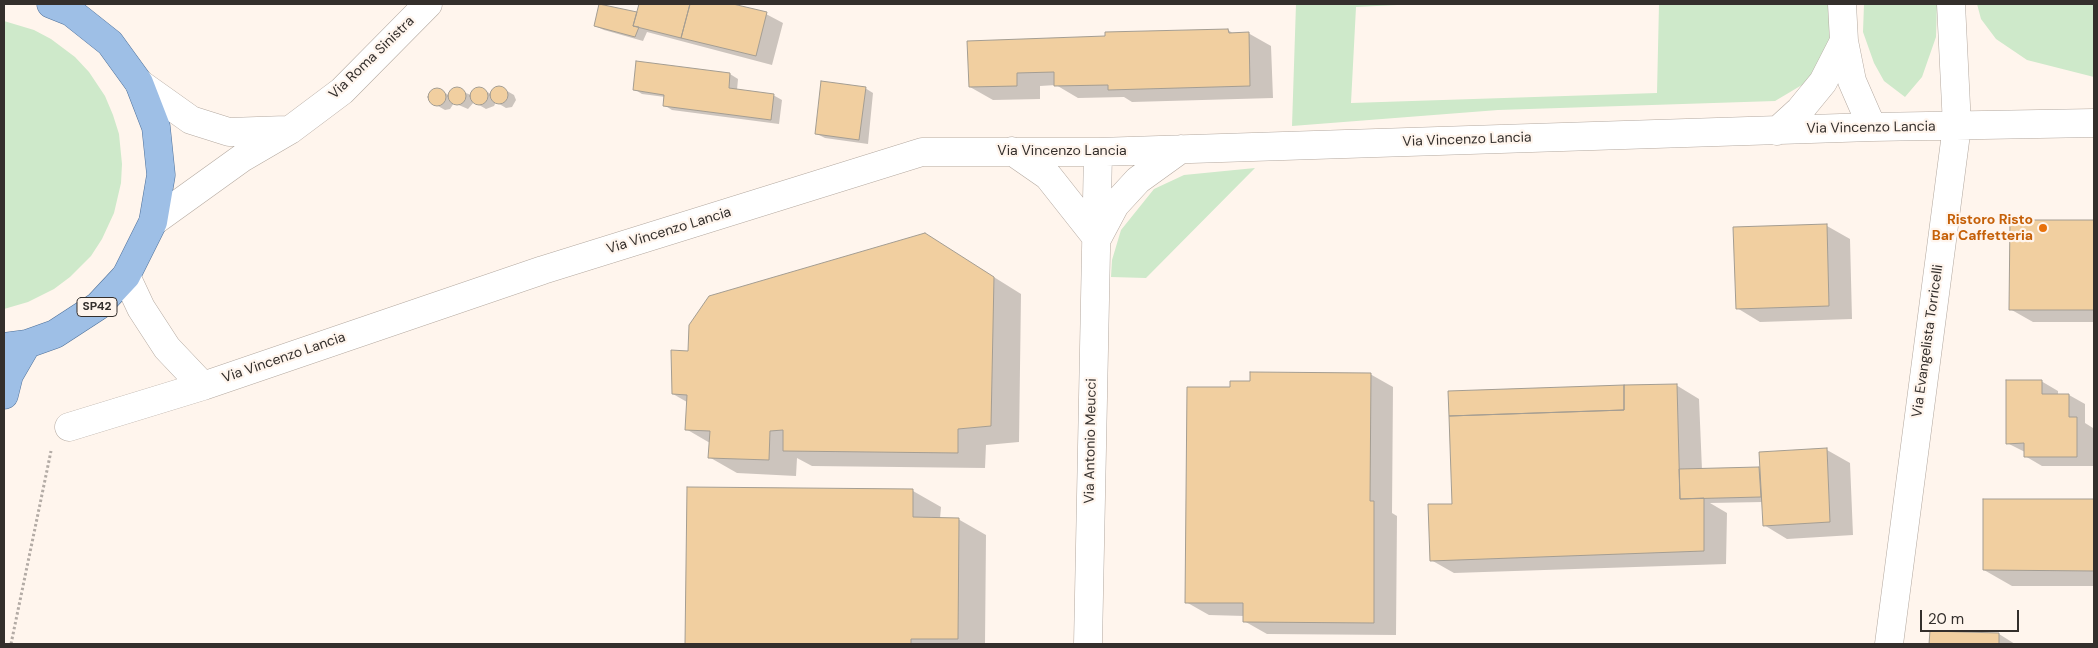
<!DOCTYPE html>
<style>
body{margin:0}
#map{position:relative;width:2098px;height:648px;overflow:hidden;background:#fff5ed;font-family:"DM Sans",sans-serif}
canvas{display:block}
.frame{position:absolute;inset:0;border:5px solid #342f2c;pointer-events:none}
.scale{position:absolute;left:1920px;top:610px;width:99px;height:22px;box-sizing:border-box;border:2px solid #342f2c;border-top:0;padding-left:6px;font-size:15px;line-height:18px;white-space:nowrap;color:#342f2c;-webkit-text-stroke:4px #fff5ed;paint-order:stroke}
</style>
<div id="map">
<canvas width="2098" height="648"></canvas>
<div class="frame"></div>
<div class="scale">20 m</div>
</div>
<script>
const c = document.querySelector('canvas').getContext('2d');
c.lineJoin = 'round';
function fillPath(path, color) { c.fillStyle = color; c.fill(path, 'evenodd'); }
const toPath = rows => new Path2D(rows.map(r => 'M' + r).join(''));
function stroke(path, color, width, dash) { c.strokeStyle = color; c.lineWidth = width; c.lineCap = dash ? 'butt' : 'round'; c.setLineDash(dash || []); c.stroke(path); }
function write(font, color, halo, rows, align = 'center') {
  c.font = font + ' "DM Sans",sans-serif'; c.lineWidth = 4.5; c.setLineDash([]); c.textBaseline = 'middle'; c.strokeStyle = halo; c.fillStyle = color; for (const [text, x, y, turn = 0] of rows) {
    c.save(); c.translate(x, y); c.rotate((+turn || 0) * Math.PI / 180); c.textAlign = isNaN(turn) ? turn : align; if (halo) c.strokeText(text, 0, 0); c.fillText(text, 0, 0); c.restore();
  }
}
const green = toPath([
 [1296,4,1418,4,1356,7,1351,103,1657,93,1659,4,1829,4,1834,28,1825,55,1807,82,1775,101,1498,110,1292,126],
 [1864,4,1937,4,1936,37,1922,77,1905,97,1884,81,1874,63,1863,32],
 [1977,4,2094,4,2094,77,2027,60,1996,39,1981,19],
 [4,21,34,30,51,39,75,57,89,72,105,96,113,115,119,134,122,164,121,183,114,213,102,239,91,256,70,277,54,289,28,302,4,309],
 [1255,168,1146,278,1111,277,1112,260,1121,230,1154,189,1184,175]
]);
const shadow = toPath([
 [641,4,727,4,766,14,783,23,772,65,647,32,643,41,604,30,595,26,638,14],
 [1228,30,1234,34,1248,33,1271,46,1273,98,1132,102,1124,97,1078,98,1056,85,1040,86,1040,99,993,100,970,87,1107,37],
 [637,62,730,74,738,79,737,90,773,95,782,100,779,124,672,110,664,105,665,97,642,94,634,89],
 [500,87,514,95,516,100,512,107,506,108,496,102,494,106,486,109,474,102,468,109,454,103,450,109,445,110,431,102,429,97,431,92,439,89,450,96,456,89,471,95,473,91,480,88,491,94,493,90],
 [865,88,873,93,868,144,825,138,817,134],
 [2012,221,2094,221,2094,322,2033,322,2010,309],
 [1827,226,1850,239,1852,319,1760,322,1737,308],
 [925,234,1021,294,1019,442,986,445,985,468,812,466,797,458,796,476,737,473,709,457,710,443,686,429,687,402,673,394,689,352],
 [1370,374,1393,387,1392,513,1397,516,1396,635,1267,634,1244,621,1245,616,1209,615,1186,602,1231,389],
 [2041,381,2058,391,2058,395,2069,395,2085,404,2085,423,2093,428,2093,466,2042,466,2025,456,2025,452,2007,443],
 [1676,385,1699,399,1702,470,1759,468,1761,470,1827,450,1850,463,1853,535,1787,539,1764,525,1763,502,1710,503,1727,513,1726,564,1454,573,1431,560,1453,505],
 [688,488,913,491,941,507,940,519,958,519,986,535,985,644,686,644],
 [1984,500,2094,501,2094,586,2012,586,1984,570],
 [1931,632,1999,634,2015,644,1930,644]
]);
const building = toPath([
 [599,4,637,12,633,26,639,27,635,37,594,26,599,4],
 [639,4,690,4,681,38,633,26,639,4],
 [690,4,733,4,767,12,756,56,681,38,690,4],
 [1228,29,1229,33,1249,32,1250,86,1108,90,1108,85,1054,86,1054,72,1017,73,1017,86,969,87,967,41,1105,36,1105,32,1228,29],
 [636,61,730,73,729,88,774,94,771,120,663,106,664,95,633,90,636,61],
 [821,81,866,87,859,140,815,134,821,81],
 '490 95a9 9 0 1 1 18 0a9 9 0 1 1-18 0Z',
 '448 96a9 9 0 1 1 18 0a9 9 0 1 1-18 0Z',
 '470 96a9 9 0 1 1 18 0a9 9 0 1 1-18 0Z',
 '428 97a9 9 0 1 1 18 0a9 9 0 1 1-18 0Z',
 [2010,220,2094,220,2094,310,2009,310,2010,220],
 [1827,224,1829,306,1736,309,1733,227,1827,224],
 [925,233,994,277,991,426,958,429,958,453,783,451,783,430,770,431,769,460,708,458,710,431,685,430,687,395,672,394,671,350,688,351,689,325,709,296,925,233],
 [1250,372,1371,373,1370,501,1374,501,1374,623,1243,622,1243,603,1185,603,1187,387,1230,387,1230,381,1250,381,1250,372],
 [2006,380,2042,380,2042,394,2069,394,2069,417,2077,417,2077,457,2024,457,2024,443,2006,444,2006,380],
 [1677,384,1680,499,1704,498,1704,551,1430,561,1428,504,1452,504,1449,416,1624,410,1624,385,1677,384],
 [1624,385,1624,410,1449,416,1448,391,1624,385],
 [1827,448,1830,522,1763,526,1759,452,1827,448],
 [1759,467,1761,497,1680,499,1679,469,1759,467],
 [687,487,913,489,913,517,959,518,958,639,911,639,911,644,685,644,687,487],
 [1983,499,2094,499,2094,571,1983,570,1983,499],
 [1930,631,1999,633,1999,644,1929,644,1930,631]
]);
const path = toPath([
 [11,644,51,451]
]);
const minor = toPath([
 [1842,4,1844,41,1852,81,1872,127],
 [139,83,191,120,229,132,286,130],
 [1777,131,1800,110,1823,82,1844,41],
 [1012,151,1048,176,1097,238],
 [153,222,242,158,290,130,342,91,428,4],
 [1098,237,1115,205,1138,180,1181,149],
 [126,276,141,308,167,348,203,386],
 [69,427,203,386,543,270,922,152,1098,152,1872,127,2094,123],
 [1088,644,1098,152],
 [1889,644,1957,126,1951,4]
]);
const major = toPath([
 [4,347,27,344,55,334,98,306,126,276,153,222,161,175,156,127,139,83,110,43,71,12,51,4],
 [4,395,9,375,27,344]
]);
const markers = [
 [2043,228,5,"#e8710a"]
];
const shields = [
 [97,307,40]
];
const shieldNames = [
 ["SP42",97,307]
];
const streetNames = [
 ["Via Roma Sinistra",372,58,-44],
 ["Via Vincenzo Lancia",1871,128,-1],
 ["Via Vincenzo Lancia",1467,140,-2],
 ["Via Vincenzo Lancia",1062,151],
 ["Via Vincenzo Lancia",669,231,-17],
 ["Via Evangelista Torricelli",1928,341,-82],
 ["Via Vincenzo Lancia",284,358,-19],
 ["Via Antonio Meucci",1091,441,-89]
];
const foodNames = [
 ["Ristoro Risto",2033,220],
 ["Bar Caffetteria",2033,236]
];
fillPath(green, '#cee9ca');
fillPath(shadow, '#0003');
fillPath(building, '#f1cfa0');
stroke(building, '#a49d92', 1);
stroke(minor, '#b4a9a0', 29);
stroke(major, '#4f719a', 29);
stroke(path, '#b3aba5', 3, [2.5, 2.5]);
stroke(minor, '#fff', 28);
stroke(major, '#9ebfe6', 28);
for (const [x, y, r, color] of markers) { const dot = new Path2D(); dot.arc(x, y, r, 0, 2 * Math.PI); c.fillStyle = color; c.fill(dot); stroke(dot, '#fff5ed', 2); }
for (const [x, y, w] of shields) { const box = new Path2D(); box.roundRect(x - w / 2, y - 9.5, w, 19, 4); c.fillStyle = '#fff5ed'; c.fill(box); stroke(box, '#342f2c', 1); }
write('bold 12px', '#342f2c', null, shieldNames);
write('14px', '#342f2c', '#fff5ed', streetNames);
write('bold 14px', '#c56008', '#fff5ed', foodNames, 'right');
</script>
